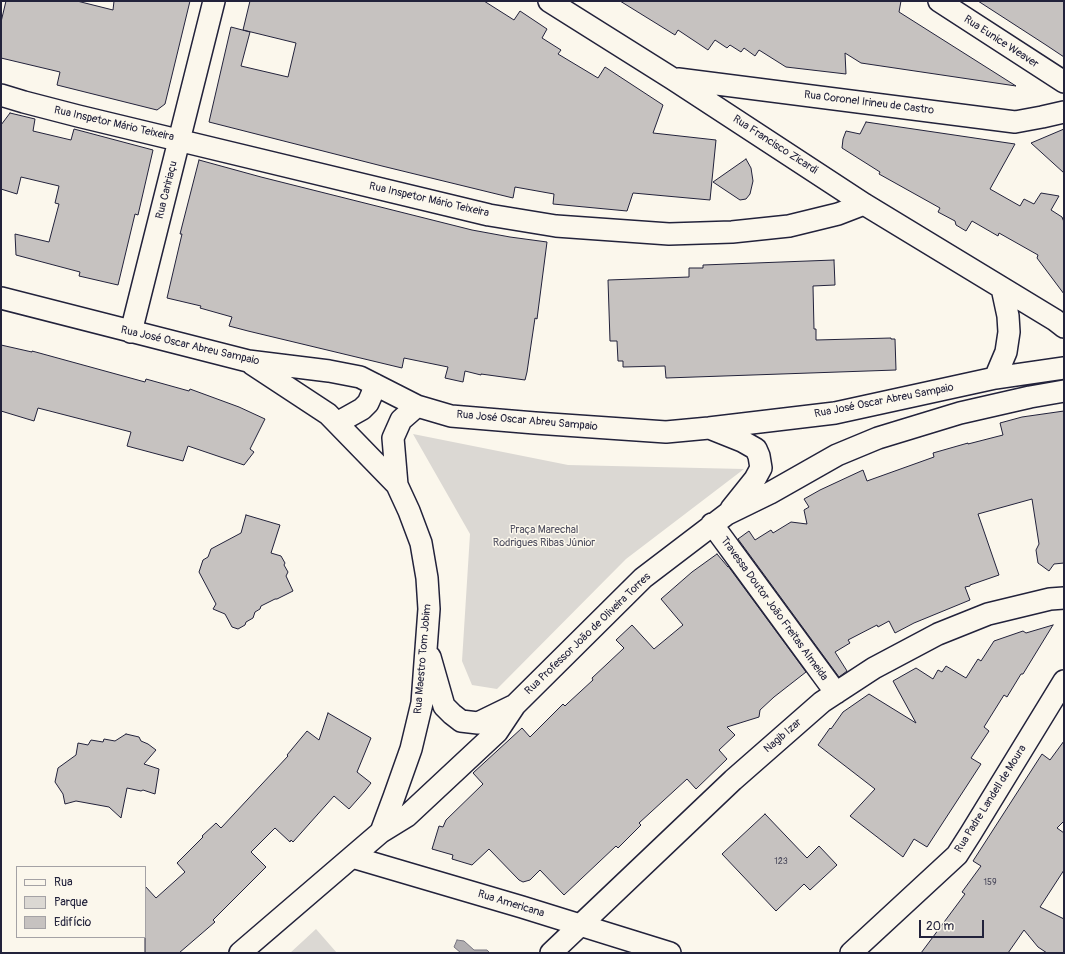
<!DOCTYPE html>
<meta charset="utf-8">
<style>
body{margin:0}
#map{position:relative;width:1065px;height:954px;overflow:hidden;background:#fbf7ec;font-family:Pangolin,sans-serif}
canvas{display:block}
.frame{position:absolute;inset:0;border:2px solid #22223b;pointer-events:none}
.legend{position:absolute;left:16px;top:866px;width:130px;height:72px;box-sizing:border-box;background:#fbf7ec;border:1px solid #a4a2a5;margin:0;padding:5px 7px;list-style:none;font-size:12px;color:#22223b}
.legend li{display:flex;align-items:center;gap:8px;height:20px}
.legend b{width:20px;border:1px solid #a4a2a5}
.scale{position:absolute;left:919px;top:920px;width:65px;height:18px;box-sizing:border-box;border:2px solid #22223b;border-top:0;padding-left:5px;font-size:12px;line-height:14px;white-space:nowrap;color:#22223b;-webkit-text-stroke:3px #fbf7ec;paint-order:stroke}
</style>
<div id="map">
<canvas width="1065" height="954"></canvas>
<div class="frame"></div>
<ul class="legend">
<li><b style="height:5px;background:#fbf7ec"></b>Rua</li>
<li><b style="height:11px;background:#dbd8d3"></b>Parque</li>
<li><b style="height:11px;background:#c6c2c0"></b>Edifício</li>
</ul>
<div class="scale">20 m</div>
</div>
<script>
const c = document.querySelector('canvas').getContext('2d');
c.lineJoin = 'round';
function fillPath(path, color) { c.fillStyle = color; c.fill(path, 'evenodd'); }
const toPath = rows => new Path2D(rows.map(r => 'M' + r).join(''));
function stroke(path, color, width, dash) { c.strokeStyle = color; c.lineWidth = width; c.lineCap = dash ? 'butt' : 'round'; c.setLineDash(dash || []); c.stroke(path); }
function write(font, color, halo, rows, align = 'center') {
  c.font = font + ' Pangolin,sans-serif'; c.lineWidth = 3; c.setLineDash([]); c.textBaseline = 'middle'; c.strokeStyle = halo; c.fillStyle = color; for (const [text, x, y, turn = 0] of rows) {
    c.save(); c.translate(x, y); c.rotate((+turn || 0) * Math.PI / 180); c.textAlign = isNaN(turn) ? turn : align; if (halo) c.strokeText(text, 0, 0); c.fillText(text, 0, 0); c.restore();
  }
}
const green = toPath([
 [413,434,568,465,744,469,626,559,497,689,472,685,462,661,470,534],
 [316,929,337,953,290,953]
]);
const water = toPath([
 [457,940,464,941,474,950,487,950,490,953,461,953,454,947,457,940]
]);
const building = toPath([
 [6,1,77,1,113,10,114,1,190,1,165,104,157,110,57,85,60,72,1,58,1,22,6,1],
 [250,1,484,1,514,20,520,11,547,29,542,38,561,50,558,54,598,78,605,67,663,105,653,133,716,140,710,200,633,193,627,211,553,204,554,194,515,187,513,198,382,166,209,122,231,27,250,32,241,66,288,77,296,43,243,30,250,1],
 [620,1,901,1,899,12,1016,86,861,63,845,53,846,74,786,67,759,50,755,56,744,48,741,52,730,45,727,48,715,40,708,50,678,30,675,35,620,1],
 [978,1,1064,1,1064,57,1046,45,978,1],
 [10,113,35,119,33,131,71,140,74,129,153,150,138,215,135,214,118,285,79,276,80,272,16,255,15,234,49,242,59,204,55,203,59,186,21,177,17,194,1,189,1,125,10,113],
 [866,122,1015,144,990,189,1020,206,1024,199,1034,204,1041,193,1059,196,1051,210,1062,217,1064,222,1064,294,1037,258,1038,255,999,233,998,236,972,221,966,231,956,225,955,221,938,212,940,208,879,174,880,172,842,148,843,139,846,131,860,134,866,122],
 [1064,129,1064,173,1031,143,1064,129],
 [746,159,751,168,753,181,750,194,746,199,740,200,713,182,746,159],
 [199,160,261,177,472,230,510,237,547,242,537,319,535,318,527,372,525,380,481,374,481,375,465,371,463,382,445,378,448,367,404,358,402,368,248,331,229,326,232,317,200,308,201,306,167,298,182,234,180,234,199,160],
 [834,260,835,285,813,286,814,329,816,329,816,340,891,338,891,339,895,339,896,370,666,378,665,366,623,367,623,361,618,361,617,341,610,341,608,280,689,277,689,268,703,268,703,265,834,260],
 [1,345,32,352,32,351,145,382,146,379,189,391,190,389,239,407,265,419,250,449,254,452,244,465,188,446,183,461,127,446,131,432,38,408,34,421,1,411,1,345],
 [1064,411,1064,563,1054,564,1049,571,1038,563,1036,550,1039,544,1032,499,978,514,999,575,970,585,970,586,965,587,970,600,914,623,895,633,889,621,878,627,877,625,848,640,850,643,835,652,847,671,839,677,738,539,749,531,755,540,771,530,773,533,791,522,807,524,804,510,809,507,804,499,820,490,863,470,867,481,934,457,933,453,968,443,968,444,1003,435,1000,423,1022,417,1064,411],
 [246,515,280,525,271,553,281,556,285,563,284,565,288,572,286,576,293,591,277,599,275,599,261,606,260,609,255,612,253,618,246,622,245,625,238,629,232,627,225,614,213,609,216,604,199,572,203,560,208,557,211,549,241,533,246,515],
 [717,554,728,567,728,566,806,672,774,697,760,710,759,717,727,727,735,735,719,750,727,759,696,789,687,779,639,823,641,825,618,848,616,846,564,895,540,870,530,880,523,882,519,880,489,849,472,865,452,859,453,855,432,849,439,826,443,827,446,820,483,784,473,773,522,728,530,737,563,704,565,706,568,703,593,680,592,678,624,648,616,640,632,625,654,649,683,625,661,599,692,572,717,554],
 [1053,625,1023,674,1021,674,1007,697,1004,695,984,727,989,731,971,758,981,764,927,847,914,839,903,857,850,816,875,789,818,745,830,728,831,729,843,712,869,694,916,723,893,681,916,668,933,679,938,670,942,672,946,666,966,678,978,659,981,661,994,641,1023,631,1026,633,1053,625],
 [328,713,371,738,357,772,371,783,365,791,349,809,334,796,293,842,291,840,290,842,275,828,251,852,266,867,213,920,215,922,179,953,145,953,145,886,156,898,185,872,177,863,203,837,202,836,216,823,221,828,288,756,287,755,307,731,319,740,328,713],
 [126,734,139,737,141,741,148,744,156,750,144,764,159,769,155,794,143,790,141,791,127,788,121,818,109,807,76,801,65,804,63,794,55,782,58,768,76,755,78,743,88,745,91,740,103,742,104,739,115,741,126,734],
 [1064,741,1064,821,1057,828,1064,833,1064,870,1040,907,1064,919,1064,953,1047,953,1038,947,1024,930,1008,953,921,953,965,894,962,892,981,866,973,861,1042,754,1050,760,1064,741],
 [765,814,807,858,819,846,837,865,810,890,804,884,776,911,722,854,765,814]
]);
const street = toPath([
 [549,1,673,79,864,204,1055,320,1064,327],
 [939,1,1064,82],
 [678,79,1015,122,1042,117,1064,112],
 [1,95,24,102,78,116,489,215,556,226,669,234,732,232,789,226,838,214,864,204],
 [1,298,248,361,329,371,360,377,417,406,451,416,535,423,666,432,709,428,835,413,995,378,1064,368],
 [131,332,214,1],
 [252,364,328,414,397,485,409,511,421,543,427,578,429,609,422,703,411,749,394,797,381,832],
 [995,378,1006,352,1009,332,1008,316,1002,288],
 [337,423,362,409,368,403,372,394,374,384],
 [712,429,742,441,756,449,759,456,761,468,755,479,731,509],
 [397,485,393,438,401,420,417,406],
 [712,524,836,693],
 [430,657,444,706,452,714,461,721,478,723,515,705],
 [352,857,522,907,670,953],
 [240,953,381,832,407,816,497,732,515,705,643,578,727,514,770,493,837,455,878,438,960,413,1030,397,1064,391],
 [551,953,733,780,822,702,874,668,938,634,988,614,1050,599,1064,598],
 [851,953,957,855,971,833,1064,681]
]);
const numberNames = [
 ["123",781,862],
 ["159",990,883]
];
const streetNames = [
 ["Rua Eunice Weaver",1001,42,33],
 ["Rua Coronel Irineu de Castro",869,103,7],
 ["Rua Inspetor Mário Teixeira",114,124,13],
 ["Rua Francisco Zicardi",775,145,33],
 ["Rua Caririaçu",167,190,-76],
 ["Rua Inspetor Mário Teixeira",429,200,13],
 ["Rua José Oscar Abreu Sampaio",190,346,13],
 ["Rua José Oscar Abreu Sampaio",884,401,-11],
 ["Rua José Oscar Abreu Sampaio",527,421,5],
 ["Travessa Doutor João Freitas Almeida",774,609,54],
 ["Rua Professor João de Oliveira Torres",588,634,-44],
 ["Rua Maestro Tom Jobim",423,659,-85],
 ["Nagib Izar",783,736,-41],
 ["Rua Padre Landell de Moura",991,799,-58],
 ["Rua Americana",511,904,17]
];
const parkNames = [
 ["Praça Marechal",544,530],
 ["Rodrigues Ribas Júnior",544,543]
];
fillPath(green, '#dbd8d3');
fillPath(water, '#b1aeb0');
stroke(water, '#787681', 1);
fillPath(building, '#c6c2c0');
stroke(building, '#22223b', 1);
stroke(street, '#22223b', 24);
stroke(street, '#fbf7ec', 21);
write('9px', '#4b4a5c', null, numberNames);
write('11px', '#22223b', '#fbf7ec', streetNames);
write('11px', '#505061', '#fbf7ec', parkNames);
</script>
